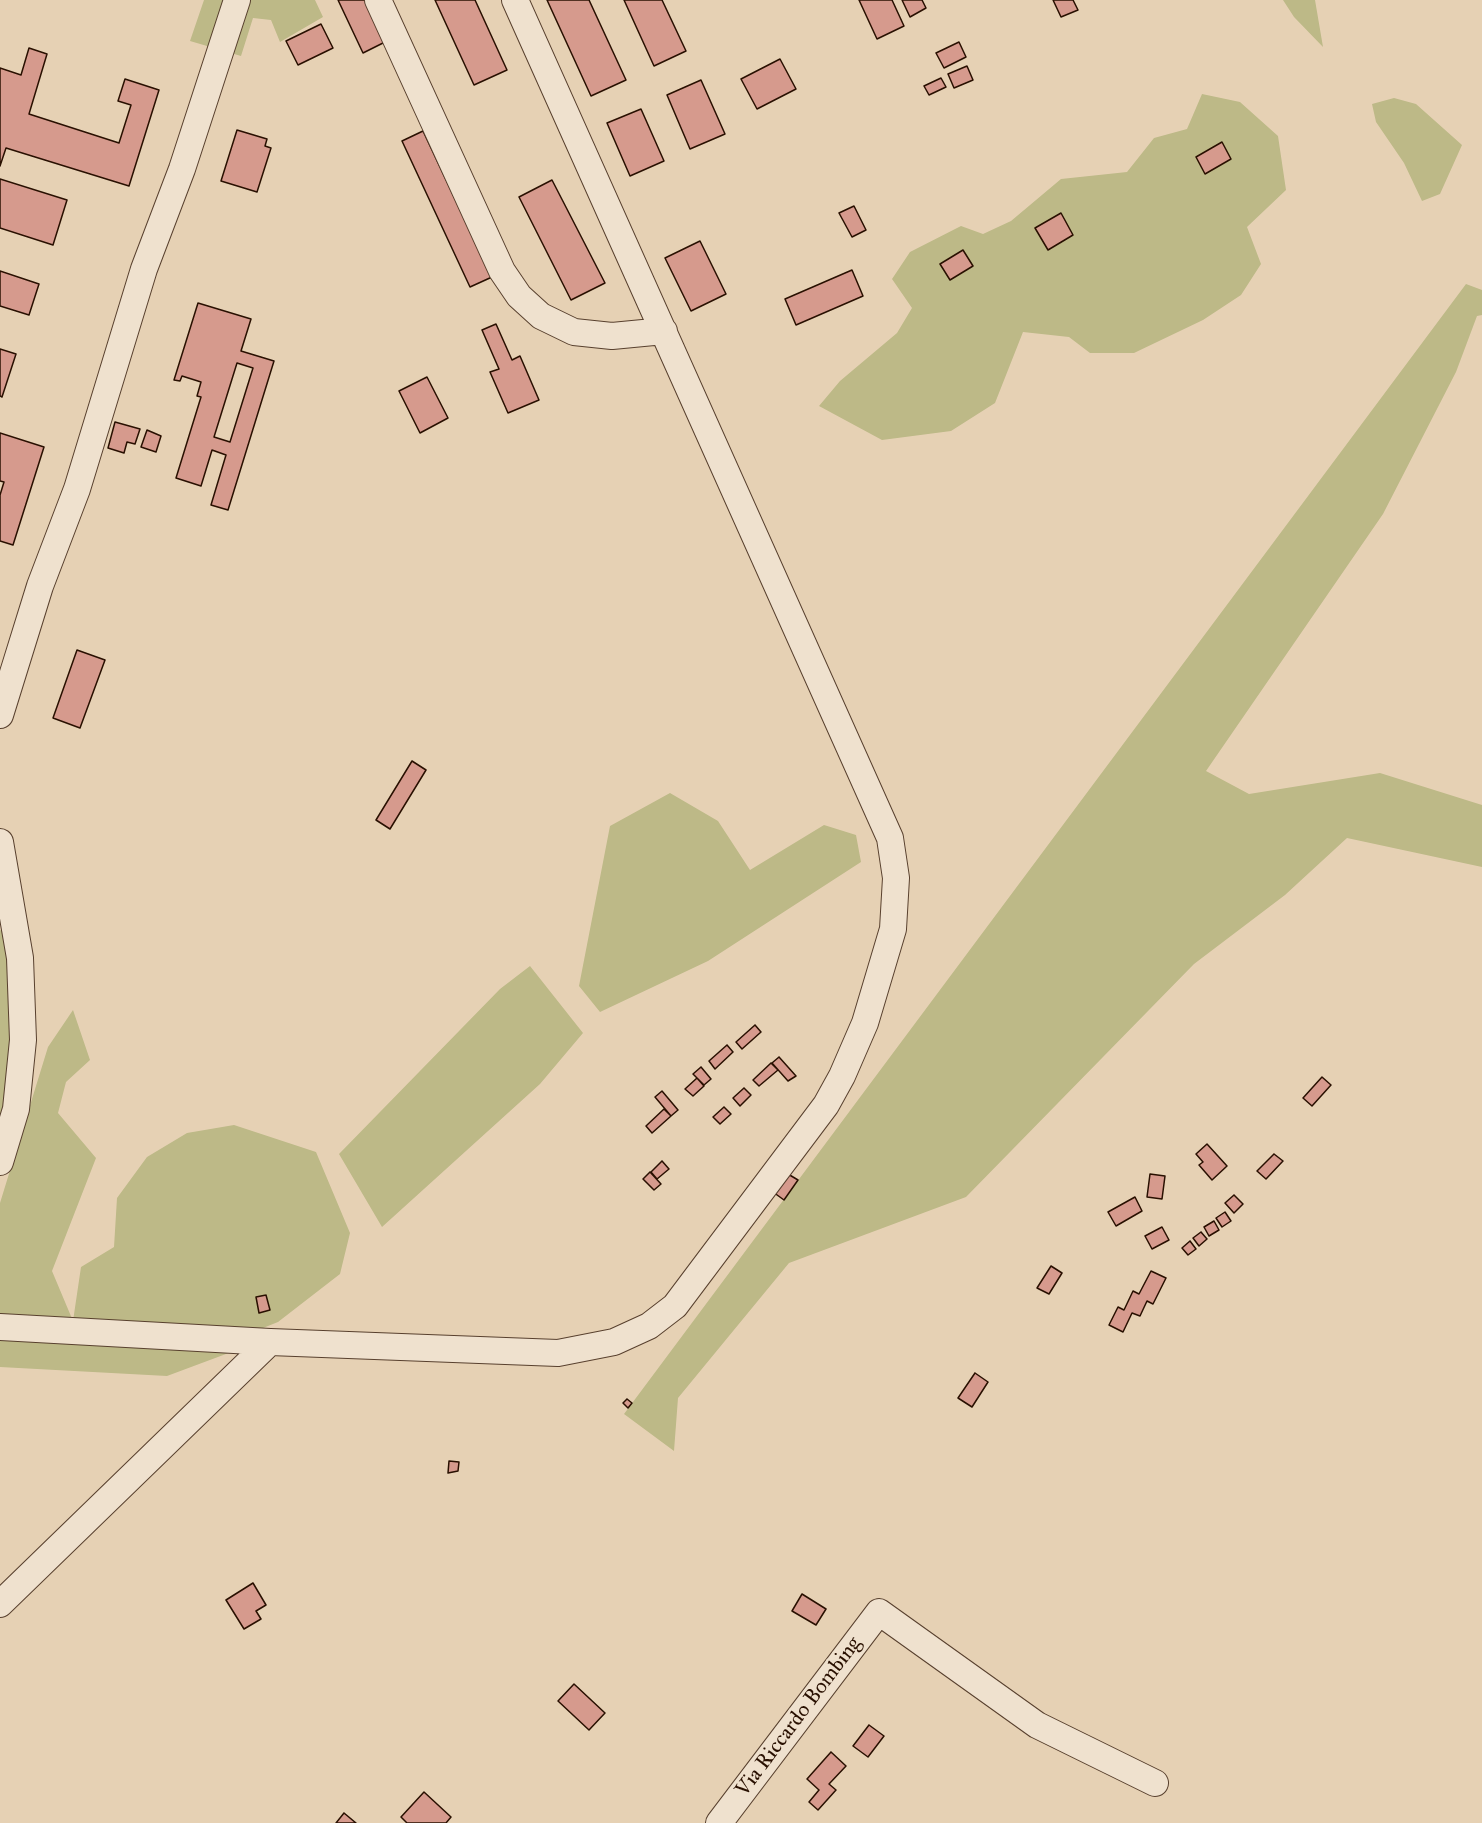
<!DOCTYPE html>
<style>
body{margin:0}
canvas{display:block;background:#e6d1b4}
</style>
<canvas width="1482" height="1823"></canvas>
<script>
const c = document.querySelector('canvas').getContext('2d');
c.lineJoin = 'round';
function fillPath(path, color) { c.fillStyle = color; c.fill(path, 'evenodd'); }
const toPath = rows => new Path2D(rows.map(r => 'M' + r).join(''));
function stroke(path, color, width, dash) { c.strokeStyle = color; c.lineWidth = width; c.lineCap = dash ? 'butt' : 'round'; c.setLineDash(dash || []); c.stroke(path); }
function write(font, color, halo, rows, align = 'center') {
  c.font = font + ' "IM FELL Great Primer",serif'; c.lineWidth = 5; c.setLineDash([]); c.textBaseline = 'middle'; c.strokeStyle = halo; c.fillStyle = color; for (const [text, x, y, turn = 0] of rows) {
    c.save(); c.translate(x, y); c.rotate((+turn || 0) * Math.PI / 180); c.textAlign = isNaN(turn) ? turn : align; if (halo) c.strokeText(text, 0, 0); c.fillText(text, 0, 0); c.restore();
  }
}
const green = toPath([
 [204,0,315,0,323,17,280,42,271,20,253,18,241,56,190,41],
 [1283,0,1315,0,1323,47,1294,17],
 [1202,94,1240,102,1278,136,1286,190,1247,227,1261,264,1241,295,1203,320,1134,353,1090,353,1069,337,1023,332,995,403,951,431,882,440,819,406,840,381,897,333,912,308,892,279,910,252,961,226,983,234,1011,221,1061,179,1127,172,1154,138,1187,129],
 [1394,98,1416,104,1462,145,1440,194,1422,201,1404,163,1376,122,1372,104],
 [1466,284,1482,290,1482,315,1477,316,1456,372,1383,514,1206,771,1249,794,1380,773,1482,805,1482,867,1347,838,1285,895,1194,964,966,1197,789,1263,678,1398,674,1451,624,1414],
 [670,793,718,821,750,870,824,825,856,835,861,862,708,961,600,1012,579,986,610,826],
 [0,930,5,932,21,969,8,1105,0,1130],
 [530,966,583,1033,540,1084,382,1227,339,1154,500,989],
 [73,1010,90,1060,66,1082,58,1113,96,1158,52,1271,73,1321,81,1267,114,1247,117,1198,147,1157,187,1133,234,1125,316,1152,350,1233,340,1274,278,1322,258,1330,0,1318,0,1203,48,1047],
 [0,1339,234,1351,167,1376,0,1367]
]);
const building = toPath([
 [338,0,365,0,385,42,363,53,338,0],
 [435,0,475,0,507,70,474,85,435,0],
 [547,0,589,0,626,80,591,96,547,0],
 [624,0,662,0,686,51,654,66,624,0],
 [859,0,892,0,904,26,877,39,859,0],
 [902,0,922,0,926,8,910,17,902,0],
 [1053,0,1073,0,1078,10,1061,17,1053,0],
 [321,24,333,48,298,65,286,41,321,24],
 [959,42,966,57,944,68,936,53,959,42],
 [29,48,47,54,29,114,119,143,131,105,118,101,125,79,159,90,129,186,6,148,0,166,0,68,21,75,29,48],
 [780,59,796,89,757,109,741,79,780,59],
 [967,66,973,80,954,88,948,74,967,66],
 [941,78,946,87,929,95,924,86,941,78],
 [701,80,725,134,690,149,667,95,701,80],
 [641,109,664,161,630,176,607,123,641,109],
 [237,130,267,139,265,146,271,148,257,192,221,181,237,130],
 [423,131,492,277,470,287,402,141,423,131],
 [1222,142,1231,159,1205,174,1196,157,1222,142],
 [0,179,67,200,53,245,0,228,0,179],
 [552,180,605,283,571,300,519,197,552,180],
 [854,206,866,230,852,237,839,213,854,206],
 [1061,213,1073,235,1048,250,1035,228,1061,213],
 [700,241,726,294,691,311,665,258,700,241],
 [963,250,973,266,950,280,940,264,963,250],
 [852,270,863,296,796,325,785,299,852,270],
 [0,271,39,284,29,315,0,306,0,271],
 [198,303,251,319,241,351,274,361,228,510,211,505,226,455,212,450,201,486,176,478,201,397,197,396,201,382,182,376,180,381,174,380,198,303],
 [237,363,253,368,230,442,214,437,237,363],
 [496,324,512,360,520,356,539,400,508,413,490,372,499,369,482,330,496,324],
 [0,349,16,354,2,397,0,396,0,349],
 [427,377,448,418,420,433,399,391,427,377],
 [115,422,140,429,135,444,127,442,124,453,108,448,115,422],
 [147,430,161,436,156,452,141,447,147,430],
 [0,433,44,447,13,545,0,541,0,495,4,482,0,481,0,433],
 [77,650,105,660,80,728,53,718,77,650],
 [412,761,426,770,390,829,376,820,412,761],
 [755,1025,761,1032,742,1049,736,1042,755,1025],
 [727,1045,733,1052,715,1069,709,1061,727,1045],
 [779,1057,796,1076,788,1081,772,1063,779,1057],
 [771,1063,778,1070,759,1086,753,1080,771,1063],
 [701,1067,711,1079,704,1085,693,1074,701,1067],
 [1322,1077,1331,1085,1312,1106,1303,1098,1322,1077],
 [697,1078,704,1086,693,1096,685,1089,697,1078],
 [744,1088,751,1095,740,1106,733,1098,744,1088],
 [662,1091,678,1110,671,1116,655,1097,662,1091],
 [724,1107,731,1114,720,1124,713,1117,724,1107],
 [664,1109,671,1116,652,1133,646,1126,664,1109],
 [1207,1144,1227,1166,1212,1180,1199,1165,1203,1162,1196,1154,1207,1144],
 [1274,1154,1283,1161,1266,1179,1257,1171,1274,1154],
 [662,1161,669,1169,657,1179,651,1172,662,1161],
 [650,1172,661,1184,654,1190,643,1179,650,1172],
 [788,1174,798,1180,784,1200,773,1192,788,1174],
 [1150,1174,1165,1176,1162,1199,1147,1197,1150,1174],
 [1234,1195,1243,1204,1234,1213,1225,1203,1234,1195],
 [1135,1197,1142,1211,1116,1226,1108,1212,1135,1197],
 [1225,1212,1231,1221,1222,1227,1216,1218,1225,1212],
 [1214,1221,1219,1230,1209,1236,1204,1227,1214,1221],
 [1162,1227,1169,1240,1152,1249,1145,1236,1162,1227],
 [1201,1232,1207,1239,1199,1246,1193,1238,1201,1232],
 [1190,1241,1196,1249,1188,1255,1182,1248,1190,1241],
 [1051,1266,1062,1273,1049,1294,1037,1288,1051,1266],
 [1151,1271,1166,1278,1153,1304,1147,1301,1140,1316,1132,1313,1123,1332,1109,1325,1118,1307,1124,1310,1133,1291,1139,1294,1151,1271],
 [266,1295,270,1310,259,1313,256,1297,266,1295],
 [975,1373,988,1382,972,1407,958,1398,975,1373],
 [627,1399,632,1403,628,1408,623,1403,627,1399],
 [449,1461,459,1462,458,1471,448,1473,449,1461],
 [253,1583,266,1605,256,1611,261,1619,244,1629,226,1600,253,1583],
 [802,1594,826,1609,816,1625,792,1611,802,1594],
 [574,1684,605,1713,589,1730,558,1701,574,1684],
 [869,1725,884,1736,868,1757,853,1746,869,1725],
 [831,1752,846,1766,829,1784,836,1790,818,1810,809,1802,819,1790,807,1779,831,1752],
 [424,1792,451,1817,446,1823,407,1823,401,1817,424,1792],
 [344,1813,356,1823,336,1823,344,1813]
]);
const minor = toPath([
 [378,0,502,271,519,296,541,316,574,332,612,336,664,331],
 [0,715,40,586,77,489,144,269,182,169,237,0],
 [0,842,20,958,23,1040,16,1109,0,1162],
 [0,1327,270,1342,558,1353,614,1342,649,1326,675,1306,826,1105,842,1076,865,1023,893,929,896,878,890,838,515,0],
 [0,1604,270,1342],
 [719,1823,879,1612,1037,1725,1155,1783]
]);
const streetNames = [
 ["Via Riccardo Bombing",799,1717,-53]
];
fillPath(green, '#bdb987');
fillPath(building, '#d69a8d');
stroke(building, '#291001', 1.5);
stroke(minor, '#58402e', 28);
stroke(minor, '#efe1ce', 26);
write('21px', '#291001', '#efe1ce', streetNames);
</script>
